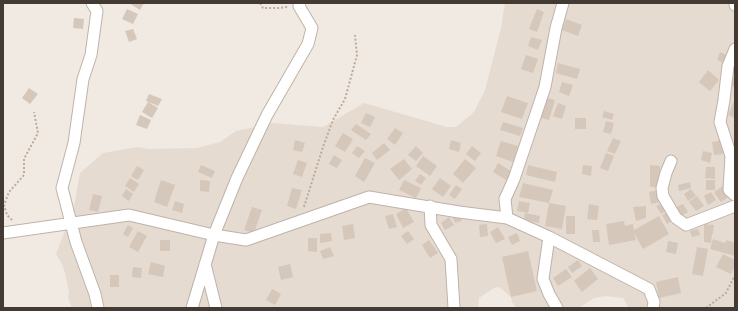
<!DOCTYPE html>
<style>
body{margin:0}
#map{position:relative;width:738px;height:311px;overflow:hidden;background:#f1eae3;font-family:"Golos Text",sans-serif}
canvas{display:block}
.frame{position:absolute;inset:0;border:4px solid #433a33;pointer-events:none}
</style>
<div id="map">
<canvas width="738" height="311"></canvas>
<div class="frame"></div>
</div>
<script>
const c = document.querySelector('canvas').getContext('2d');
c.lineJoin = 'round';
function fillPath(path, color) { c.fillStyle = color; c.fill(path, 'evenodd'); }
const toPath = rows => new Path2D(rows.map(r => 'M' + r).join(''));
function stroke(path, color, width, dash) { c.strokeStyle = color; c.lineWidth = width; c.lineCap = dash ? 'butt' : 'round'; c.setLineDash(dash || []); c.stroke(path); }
const residential = toPath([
 [505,3,735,3,735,308,629,308,623,298,605,296,594,298,579,308,516,308,512,302,511,297,499,287,494,288,479,298,478,308,72,308,68,298,69,292,65,273,62,264,56,254,74,207,80,173,103,153,137,147,148,149,197,148,220,142,236,131,273,123,323,127,364,103,447,127,456,127,474,112,485,90,501,28]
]);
const building = toPath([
 [129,3,144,3,140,10],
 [127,9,138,14,133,24,122,19],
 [537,9,544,12,537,32,529,29],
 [74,18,84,19,83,29,73,28],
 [566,19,582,25,578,36,562,30],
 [133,29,137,39,129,42,125,31],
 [531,37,542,40,538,50,528,46],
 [720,52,729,56,726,64,717,60],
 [526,55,538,59,533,73,521,69],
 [558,63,580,69,577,79,556,73],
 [708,70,719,80,710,91,699,82],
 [735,76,735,88,729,83],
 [562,82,573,85,569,96,559,92],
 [29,88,38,94,30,104,22,98],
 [149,94,162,99,158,106,146,101],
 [507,96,528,103,522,119,501,112],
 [544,97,555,100,549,120,538,117],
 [735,99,735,118,728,115],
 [148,102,158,108,152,118,142,112],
 [558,103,566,106,562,119,553,116],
 [604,111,614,114,612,120,602,117],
 [366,113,375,117,370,127,361,123],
 [140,115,151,120,147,129,136,125],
 [575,118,586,118,586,129,575,129],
 [606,121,614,123,611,134,603,132],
 [503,122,523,128,520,136,500,130],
 [356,124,371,134,366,140,351,130],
 [395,128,403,133,395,145,387,139],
 [343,133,353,139,345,152,335,146],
 [613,138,621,141,615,154,607,151],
 [295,140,305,143,302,152,293,150],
 [451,140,461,143,459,152,449,149],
 [723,140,724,154,714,155,712,142],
 [501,141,518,146,513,162,496,156],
 [384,143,390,150,377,160,372,153],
 [357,146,365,151,359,158,352,153],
 [416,146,423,153,416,161,408,155],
 [472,146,481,153,475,161,466,154],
 [703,151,712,153,710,163,701,160],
 [606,153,614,156,608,171,600,168],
 [334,155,342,160,337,168,329,164],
 [423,156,437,166,430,176,416,166],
 [365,158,375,163,364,182,355,176],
 [404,159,412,169,399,180,390,169],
 [465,159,476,168,463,183,453,174],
 [298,160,307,163,302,177,293,174],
 [498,163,511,171,506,180,493,172],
 [201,165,215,171,212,178,198,172],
 [528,165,557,172,555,182,526,175],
 [583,165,592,166,591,176,582,174],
 [650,165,660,166,660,187,650,187],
 [137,166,144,170,138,180,131,176],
 [706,167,715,167,715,179,705,178],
 [420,174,426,178,421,185,415,181],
 [130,178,139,184,134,192,125,186],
 [440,178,451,186,443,197,432,189],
 [161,180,175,185,167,207,154,202],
 [200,180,210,181,209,192,200,191],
 [404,180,421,188,416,198,399,190],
 [706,180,715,180,715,190,706,190],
 [690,182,691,188,679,191,678,185],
 [523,183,553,190,549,203,566,206,562,229,545,226,549,203,519,197],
 [456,185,462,189,455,199,449,195],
 [723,186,730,196,721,202,714,192],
 [292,188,302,190,296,209,287,206],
 [126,189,133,194,129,201,122,196],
 [691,189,696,196,688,201,684,194],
 [659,190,661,202,651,204,649,192],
 [711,192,716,200,708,205,704,196],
 [93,194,102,196,98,212,89,210],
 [697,196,704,206,696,211,689,202],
 [175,201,184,204,182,213,172,210],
 [519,201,530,203,528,213,517,211],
 [662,203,667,210,661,214,656,206],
 [589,204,599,206,597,220,587,219],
 [683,204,688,212,679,217,674,208],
 [646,206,646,218,636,221,633,207],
 [252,207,262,210,254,233,244,230],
 [406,208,414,222,403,228,396,214],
 [668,212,673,220,667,224,662,215],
 [525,213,540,216,539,223,524,220],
 [393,214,397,227,389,229,385,216],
 [459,215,462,221,455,223,453,218],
 [566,216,575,216,575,234,566,234],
 [659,216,669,234,643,249,634,233,636,240,609,245,606,224,624,221,625,226,633,224,634,230],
 [449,217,454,225,445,230,441,223],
 [353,224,355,238,344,240,342,226],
 [487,224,488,236,480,237,479,225],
 [704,224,714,225,713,234,712,234,711,243,704,242],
 [128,225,133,228,128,237,123,234],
 [498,227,505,239,496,243,490,232],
 [698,229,700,235,692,237,690,231],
 [592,230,599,230,600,242,593,242],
 [138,231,147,236,138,252,129,247],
 [408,231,414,239,407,244,401,236],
 [331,233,332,241,320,243,320,234],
 [517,233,520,241,512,245,508,237],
 [308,238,317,238,317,252,308,251],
 [713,239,725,243,727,240,735,243,735,256,710,249],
 [160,240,170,240,170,251,160,251],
 [429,240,438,253,430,258,422,245],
 [668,241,678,243,676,254,666,252],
 [330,247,334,256,323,259,320,251],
 [697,247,708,249,703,276,692,274],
 [528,251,537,291,511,297,502,257],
 [723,254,735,260,735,266,731,274,716,267],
 [578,260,582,266,572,273,568,267],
 [151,262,165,266,163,277,148,274],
 [290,264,293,277,281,280,278,267],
 [133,267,142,268,141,278,132,277],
 [590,268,598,279,582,292,574,281],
 [566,269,572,277,558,286,553,278],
 [110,275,119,275,119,287,110,287],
 [678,277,681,293,659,298,656,282],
 [272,289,281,294,275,305,266,300]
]);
const path = toPath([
 [260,3,263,8,278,8,288,7],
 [304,207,323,147,333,120,345,99,357,55,355,35],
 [12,220,7,215,4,205,9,192,24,175,24,159,38,133,34,112],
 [706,308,726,293,735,275]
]);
const minor = toPath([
 [92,3,97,11,91,55,83,79,74,143,62,188,76,242,95,294,98,308],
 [735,3,735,5],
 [735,49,728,66,724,100,720,122,731,156,729,190,735,195],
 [671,161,666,173,662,188,663,196,676,218,686,225,735,206],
 [430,206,431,225,451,259,454,308],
 [507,218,505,199,514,179,545,87,556,28,563,3],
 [3,233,129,215,214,235,246,240,369,197,459,212,507,218,549,237,649,289,654,302,653,308],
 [549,237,543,279,549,294,557,308],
 [205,264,216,308],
 [192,308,214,235,237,178,267,115,308,44,312,28,299,6,300,3]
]);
fillPath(residential, '#e5dbd1');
fillPath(building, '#d6c7bb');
stroke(minor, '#bfb3a9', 13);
stroke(path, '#beaa97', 2, [2, 2]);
stroke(minor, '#fff', 11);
</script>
